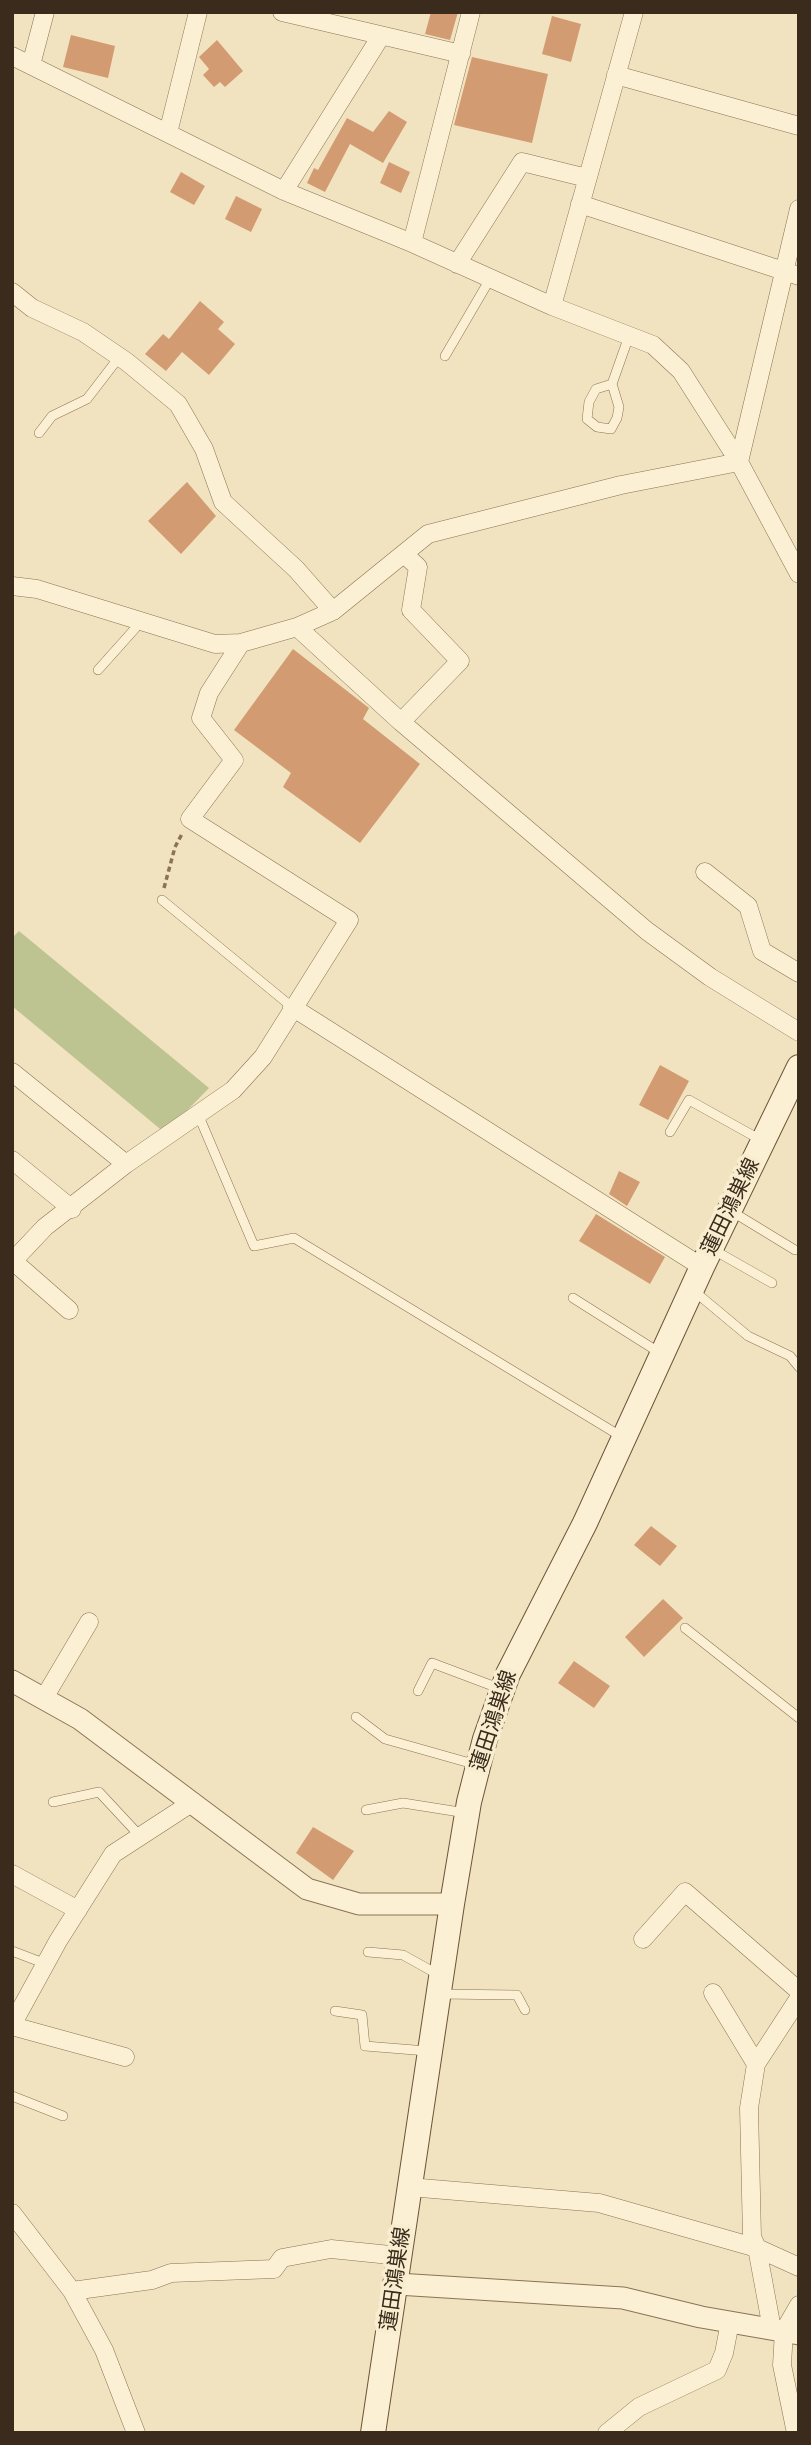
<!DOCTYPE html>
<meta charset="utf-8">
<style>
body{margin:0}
#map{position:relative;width:811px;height:2445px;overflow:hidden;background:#f1e3bf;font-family:Merriweather,serif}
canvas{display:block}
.frame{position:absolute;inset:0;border:14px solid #3a2b1c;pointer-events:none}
</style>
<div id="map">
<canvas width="811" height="2445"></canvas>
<div class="frame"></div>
</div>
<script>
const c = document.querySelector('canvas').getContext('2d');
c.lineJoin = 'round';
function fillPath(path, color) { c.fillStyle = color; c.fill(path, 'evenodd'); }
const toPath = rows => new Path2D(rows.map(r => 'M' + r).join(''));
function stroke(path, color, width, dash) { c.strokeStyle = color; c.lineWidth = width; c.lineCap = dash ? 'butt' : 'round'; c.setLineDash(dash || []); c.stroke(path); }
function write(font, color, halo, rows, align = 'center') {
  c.font = font + ' Merriweather,"Noto Sans JP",serif'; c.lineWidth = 7; c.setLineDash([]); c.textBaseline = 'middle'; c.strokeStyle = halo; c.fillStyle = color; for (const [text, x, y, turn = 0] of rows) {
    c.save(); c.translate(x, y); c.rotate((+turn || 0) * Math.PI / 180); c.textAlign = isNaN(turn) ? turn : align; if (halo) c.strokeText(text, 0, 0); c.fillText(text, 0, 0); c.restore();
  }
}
const cemetery = toPath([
 [19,931,209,1088,165,1133,12,1006,12,938]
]);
const building = toPath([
 [431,12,458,12,450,40,425,34],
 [552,16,581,24,571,62,542,54],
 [71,35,115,46,108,78,63,67],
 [217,40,243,71,225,87,220,82,214,87,203,75,209,69,199,57],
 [472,57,548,74,532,143,454,125],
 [389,111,407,122,383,163,350,144,325,192,307,183,314,168,318,170,347,118,373,132],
 [389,162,410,172,401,193,380,183],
 [181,172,205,186,194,205,170,192],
 [236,196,262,209,251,232,225,219],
 [200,301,224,322,218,329,235,344,209,375,182,352,166,371,145,354,163,334,169,339],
 [187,482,216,516,181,554,148,521],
 [293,649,369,708,363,719,420,764,360,843,283,787,291,773,234,730],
 [660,1065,689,1081,668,1120,639,1105],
 [619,1171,640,1182,627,1206,609,1194],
 [596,1214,665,1257,650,1284,579,1241],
 [651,1526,677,1546,660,1566,634,1545],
 [663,1599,683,1618,644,1657,625,1637],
 [574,1661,610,1686,594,1708,558,1683],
 [313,1827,354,1851,333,1880,296,1853]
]);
const path = toPath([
 [164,888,175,847,183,832]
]);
const service = toPath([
 [445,356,490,279],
 [612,384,619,407,617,418,611,429,597,427,587,419,589,402,596,389,612,384,629,336],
 [39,433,52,416,87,399,120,356],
 [98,670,140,623],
 [162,900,292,1007],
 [198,1114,254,1246,294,1238,622,1437],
 [670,1132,689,1100,761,1140],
 [731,1211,795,1250],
 [712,1249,772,1283],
 [694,1291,748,1336,790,1356,799,1367],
 [573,1298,660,1353],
 [685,1628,799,1718],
 [418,1691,432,1663,501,1689],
 [356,1717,385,1739,477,1765],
 [53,1802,99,1792,140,1836],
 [366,1810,403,1803,466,1813],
 [12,1951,46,1964],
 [368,1952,403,1955,439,1975],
 [440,1994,517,1995,525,2010],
 [335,2011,362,2015,365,2046,427,2051],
 [12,2096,63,2116]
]);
const minor = toPath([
 [282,12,461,54],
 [12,56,284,191,412,243,552,306,653,345,681,371,739,462,799,574],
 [31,65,45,12],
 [616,75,799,126],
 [168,133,198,12],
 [284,191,381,36],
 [580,204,799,276],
 [412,243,471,12],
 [457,264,522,162,587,178],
 [12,292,32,308,83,332,127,362,178,404,204,449,223,502,296,569,333,611],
 [552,306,634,12],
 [739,462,799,209],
 [12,586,37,589,215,644,241,643,297,627,333,611,428,534,621,485,739,462],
 [297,627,401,722,647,931,710,977,799,1032],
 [401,722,460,661,411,610,418,567,404,554],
 [705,872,748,906,762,951,799,973],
 [292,1007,702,1267],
 [12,1072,126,1164],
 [12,1160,72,1209],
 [13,1261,69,1310],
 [12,1262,45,1227,126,1164,233,1090,263,1057,349,920,190,819,234,760,201,718,209,693,241,643],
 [44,1698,89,1622],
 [12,1874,78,1910],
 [643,1939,685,1892,799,1991],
 [713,1993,756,2064],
 [799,1998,756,2064,749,2108,752,2237,757,2248,799,2267],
 [12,2025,58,1941,113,1854,193,1802],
 [12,2026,125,2057],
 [409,2187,599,2203,757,2248,772,2329],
 [12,2213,72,2291,104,2350,136,2433],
 [72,2291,152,2280,171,2273,274,2269,282,2258,331,2249,400,2256],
 [607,2433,639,2407,717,2370,724,2353,730,2322],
 [796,2433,782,2365,784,2331,799,2305]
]);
const tertiary = toPath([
 [12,1681,80,1719,307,1889,359,1904,452,1904],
 [397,2284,623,2298,701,2317,799,2334]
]);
const secondary = toPath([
 [373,2433,452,1904,469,1802,485,1739,508,1674,585,1523,702,1267,799,1067]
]);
const streetNames = [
 ["蓮田鴻巣線",731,1207,-64],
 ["蓮田鴻巣線",494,1721,-72],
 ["蓮田鴻巣線",396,2279,-82]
];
fillPath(cemetery, '#bdc492');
fillPath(building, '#d29b72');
stroke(service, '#8b7356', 10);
stroke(minor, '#8b7356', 19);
stroke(tertiary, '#8b7356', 23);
stroke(secondary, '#6d5439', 26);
stroke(path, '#8b7356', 3.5, [5, 3.5]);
stroke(service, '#fbf0d3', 9);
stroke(minor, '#fbf0d3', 18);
stroke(tertiary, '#fbf0d3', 21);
stroke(secondary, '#fbf0d3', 24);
write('21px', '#3a2b1c', '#f8edcf', streetNames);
</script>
